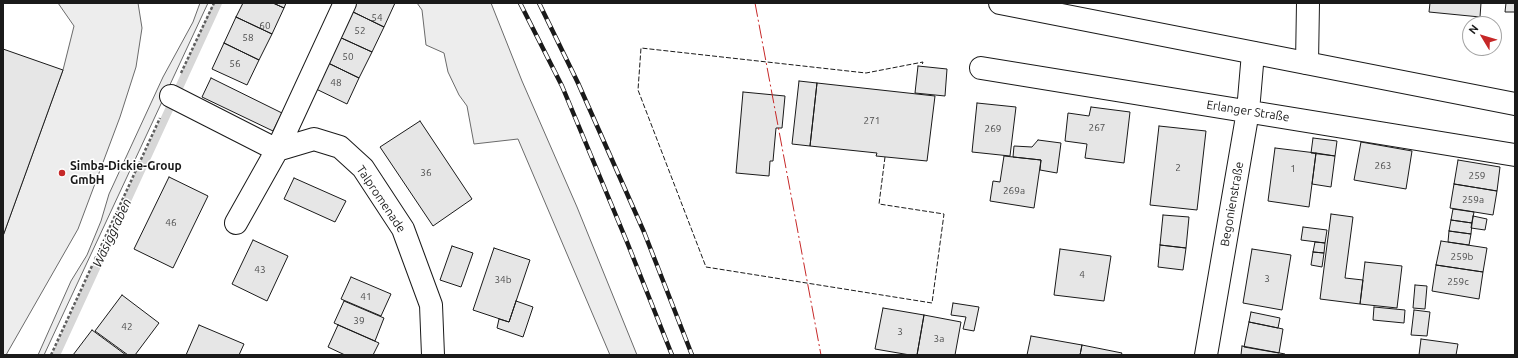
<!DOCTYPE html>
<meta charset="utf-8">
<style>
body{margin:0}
#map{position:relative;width:1518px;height:358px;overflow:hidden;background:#fff;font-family:Ubuntu,sans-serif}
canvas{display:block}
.frame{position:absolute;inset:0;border:4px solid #1a1a1a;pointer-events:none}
.north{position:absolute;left:1462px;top:16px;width:40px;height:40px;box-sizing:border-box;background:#fff;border:1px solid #a3a3a3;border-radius:50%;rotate:308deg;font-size:11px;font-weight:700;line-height:16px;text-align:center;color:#1a1a1a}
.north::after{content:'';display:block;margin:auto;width:14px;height:18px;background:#c62828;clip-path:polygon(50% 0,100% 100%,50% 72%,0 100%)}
</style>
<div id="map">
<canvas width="1518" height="358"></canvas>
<div class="frame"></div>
<div class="north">N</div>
</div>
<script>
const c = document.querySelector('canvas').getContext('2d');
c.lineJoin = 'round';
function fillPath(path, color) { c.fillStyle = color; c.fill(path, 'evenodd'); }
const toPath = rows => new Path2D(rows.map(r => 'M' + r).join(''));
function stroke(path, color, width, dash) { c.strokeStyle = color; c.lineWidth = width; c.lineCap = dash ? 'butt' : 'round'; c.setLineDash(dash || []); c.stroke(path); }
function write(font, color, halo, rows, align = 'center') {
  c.font = font + ' Ubuntu,sans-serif'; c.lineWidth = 3; c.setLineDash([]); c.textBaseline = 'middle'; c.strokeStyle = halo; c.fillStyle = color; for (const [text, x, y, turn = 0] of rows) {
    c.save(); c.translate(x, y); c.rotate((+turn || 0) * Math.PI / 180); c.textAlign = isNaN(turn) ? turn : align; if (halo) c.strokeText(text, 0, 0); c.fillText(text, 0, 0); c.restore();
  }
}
const built = toPath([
 [58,3,138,3,142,28,136,67,120,117,78,229,6,355,3,355,3,236,63,70,74,26,58,3],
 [200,3,208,3,44,355,38,355,71,281,87,255,101,221,109,194,163,77,193,22,200,3],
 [417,3,491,3,522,81,577,207,637,355,610,355,518,139,474,144,467,106,459,95,448,72,444,53,426,45,422,10,417,3]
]);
const stream = toPath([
 [56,355,218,3]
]);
const building = toPath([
 [243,3,273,3,284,8,272,34,236,17,243,3],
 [273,3,286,3,284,8,273,3],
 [352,3,395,3,384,27,349,10,352,3],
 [1430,3,1481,3,1480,17,1429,12,1430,3],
 [1506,3,1515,3,1515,12,1505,12,1506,3],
 [349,10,384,27,372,52,337,36,349,10],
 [236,17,272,34,259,60,224,43,236,17],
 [337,36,372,52,359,78,324,61,337,36],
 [224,43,259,60,247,85,212,69,224,43],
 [3,49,63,70,3,236,3,49],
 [324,61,359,78,347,104,312,87,324,61],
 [918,66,947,69,945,96,915,93,918,66],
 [211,78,282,113,273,131,202,97,211,78],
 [799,81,817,83,810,146,792,144,799,81],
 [817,83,935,96,927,161,876,156,877,153,810,146,817,83],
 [743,92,785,96,782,128,776,128,773,161,770,161,769,176,736,173,743,92],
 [977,103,1016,107,1010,156,972,152,977,103],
 [1091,107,1130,112,1124,163,1085,158,1087,144,1065,141,1068,113,1089,116,1091,107],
 [420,121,472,199,433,226,380,147,420,121],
 [1159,126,1206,131,1197,210,1150,205,1159,126],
 [1313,138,1337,141,1335,156,1311,153,1313,138],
 [1038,140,1061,143,1057,173,1040,170,1041,160,1013,157,1014,146,1032,147,1038,140],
 [1361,142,1412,151,1406,189,1354,180,1361,142],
 [1275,148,1316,153,1309,207,1268,201,1275,148],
 [1316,153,1335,156,1331,187,1312,184,1316,153],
 [1004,156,1041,160,1034,208,990,201,993,181,1000,182,1004,156],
 [1458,160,1500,167,1497,191,1454,184,1458,160],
 [169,177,208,196,173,268,134,249,169,177],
 [294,178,346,201,335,222,284,199,294,178],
 [1454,184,1497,191,1493,215,1450,208,1454,184],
 [1453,209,1474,212,1472,223,1451,220,1453,209],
 [1331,214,1353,217,1345,278,1363,280,1360,304,1320,299,1331,214],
 [1163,215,1189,217,1186,248,1160,245,1163,215],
 [1473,216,1487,219,1485,230,1471,228,1473,216],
 [1451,220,1472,223,1471,234,1449,231,1451,220],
 [1303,227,1327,230,1325,243,1301,240,1303,227],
 [1449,231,1471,234,1469,245,1448,242,1449,231],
 [253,240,288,256,267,301,232,284,253,240],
 [1441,241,1487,248,1483,272,1436,265,1441,241],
 [1315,242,1325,243,1324,253,1313,252,1315,242],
 [1160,245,1186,248,1183,270,1158,267,1160,245],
 [452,246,473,253,461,287,440,280,452,246],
 [494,248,530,260,509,322,473,310,494,248],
 [1060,249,1111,256,1104,301,1054,295,1060,249],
 [1252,249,1291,255,1282,310,1243,303,1252,249],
 [1313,252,1324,253,1322,267,1311,265,1313,252],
 [1365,262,1402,266,1397,308,1360,304,1365,262],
 [1436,265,1483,272,1479,299,1432,291,1436,265],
 [351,277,391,294,381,316,341,299,351,277],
 [1415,285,1427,286,1425,309,1413,308,1415,285],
 [122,295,159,323,135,355,128,355,95,331,122,295],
 [344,301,384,318,375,341,334,323,344,301],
 [516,301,533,307,523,337,497,328,499,319,509,322,516,301],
 [953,303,979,307,974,331,963,329,966,317,951,315,953,303],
 [1374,307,1405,310,1404,323,1373,320,1374,307],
 [883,308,924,315,917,355,910,355,875,349,883,308],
 [1414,310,1430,312,1427,336,1411,335,1414,310],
 [1251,312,1280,318,1278,328,1249,322,1251,312],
 [924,315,961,322,955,355,917,355,924,315],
 [1249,322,1283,329,1279,353,1244,347,1249,322],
 [199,325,244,344,239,355,186,355,199,325],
 [338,325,379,343,373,355,345,355,328,347,338,325],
 [92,330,126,355,73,355,92,330],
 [1031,336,1082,345,1080,355,1027,355,1031,336],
 [1421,339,1458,344,1456,355,1419,355,1421,339],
 [1082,345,1122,353,1121,355,1080,355,1082,345],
 [1242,346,1285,354,1285,355,1241,355,1242,346]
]);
const path = toPath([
 [181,73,214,3],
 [51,355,160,118]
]);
const minor = toPath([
 [1307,63,1308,3],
 [981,68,1515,155],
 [171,96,277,150,345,3],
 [236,223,277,150,314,139,340,147,363,168,403,229,431,305,433,355],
 [1206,355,1248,111,1253,53]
]);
const major = toPath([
 [1000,3,1515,104]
]);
const rail = toPath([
 [520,3,562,86,627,242,672,355],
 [539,3,578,83,644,232,692,355]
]);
const fence = toPath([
 [885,157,879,204,944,214,932,303,706,267,638,90,641,48,866,73,923,62,922,65]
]);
const power = toPath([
 [755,3,821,355]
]);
const markers = [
 [62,173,4,"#c62828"]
];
const numberNames = [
 ["54",377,18],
 ["60",265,26],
 ["52",360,31],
 ["58",248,38],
 ["50",348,57],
 ["56",235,64],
 ["48",336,83],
 ["271",872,121],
 ["267",1097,128],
 ["269",993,129],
 ["263",1383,166],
 ["2",1178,168],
 ["1",1293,169],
 ["36",426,173],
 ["259",1477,176],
 ["269a",1014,191],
 ["259a",1473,200],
 ["46",171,223],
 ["259b",1462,257],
 ["43",260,270],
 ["4",1082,275],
 ["3",1267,279],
 ["34b",503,280],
 ["259c",1458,282],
 ["41",366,297],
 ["39",359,321],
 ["42",127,327],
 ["3",900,332],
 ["3a",939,339]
];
const streetNames = [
 ["Erlanger Straße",1248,111,9],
 ["Talpromenade",381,199,56],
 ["Begonienstraße",1232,204,-80]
];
const poiNames = [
 ["Simba-Dickie-Group",70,166],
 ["GmbH",70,180]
];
const waterNames = [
 ["Wäsiggraben",112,233,-65]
];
fillPath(built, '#ededed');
stroke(built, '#6a6a6a', 1);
stroke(stream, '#d7d7d7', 8);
fillPath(building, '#e6e6e6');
stroke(building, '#1a1a1a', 1);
stroke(minor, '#1a1a1a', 24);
stroke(major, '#1a1a1a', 24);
stroke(path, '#5f5f5f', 2.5, [3, 2]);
stroke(minor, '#fff', 22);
stroke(major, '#fff', 22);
stroke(rail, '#1a1a1a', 4.5);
stroke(rail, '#fff', 3, [9]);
stroke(fence, '#1a1a1a', 1, [5, 2]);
stroke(power, '#c62828', 1, [14, 3, 2, 3]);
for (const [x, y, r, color] of markers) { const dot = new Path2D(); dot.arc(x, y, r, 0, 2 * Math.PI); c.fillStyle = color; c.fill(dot); stroke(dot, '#fff', 1.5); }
write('10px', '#4d4d4d', null, numberNames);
write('12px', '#1a1a1a', '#fff', streetNames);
write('bold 12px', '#1a1a1a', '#fff', poiNames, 'left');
write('italic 13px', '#1a1a1a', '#fff', waterNames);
</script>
